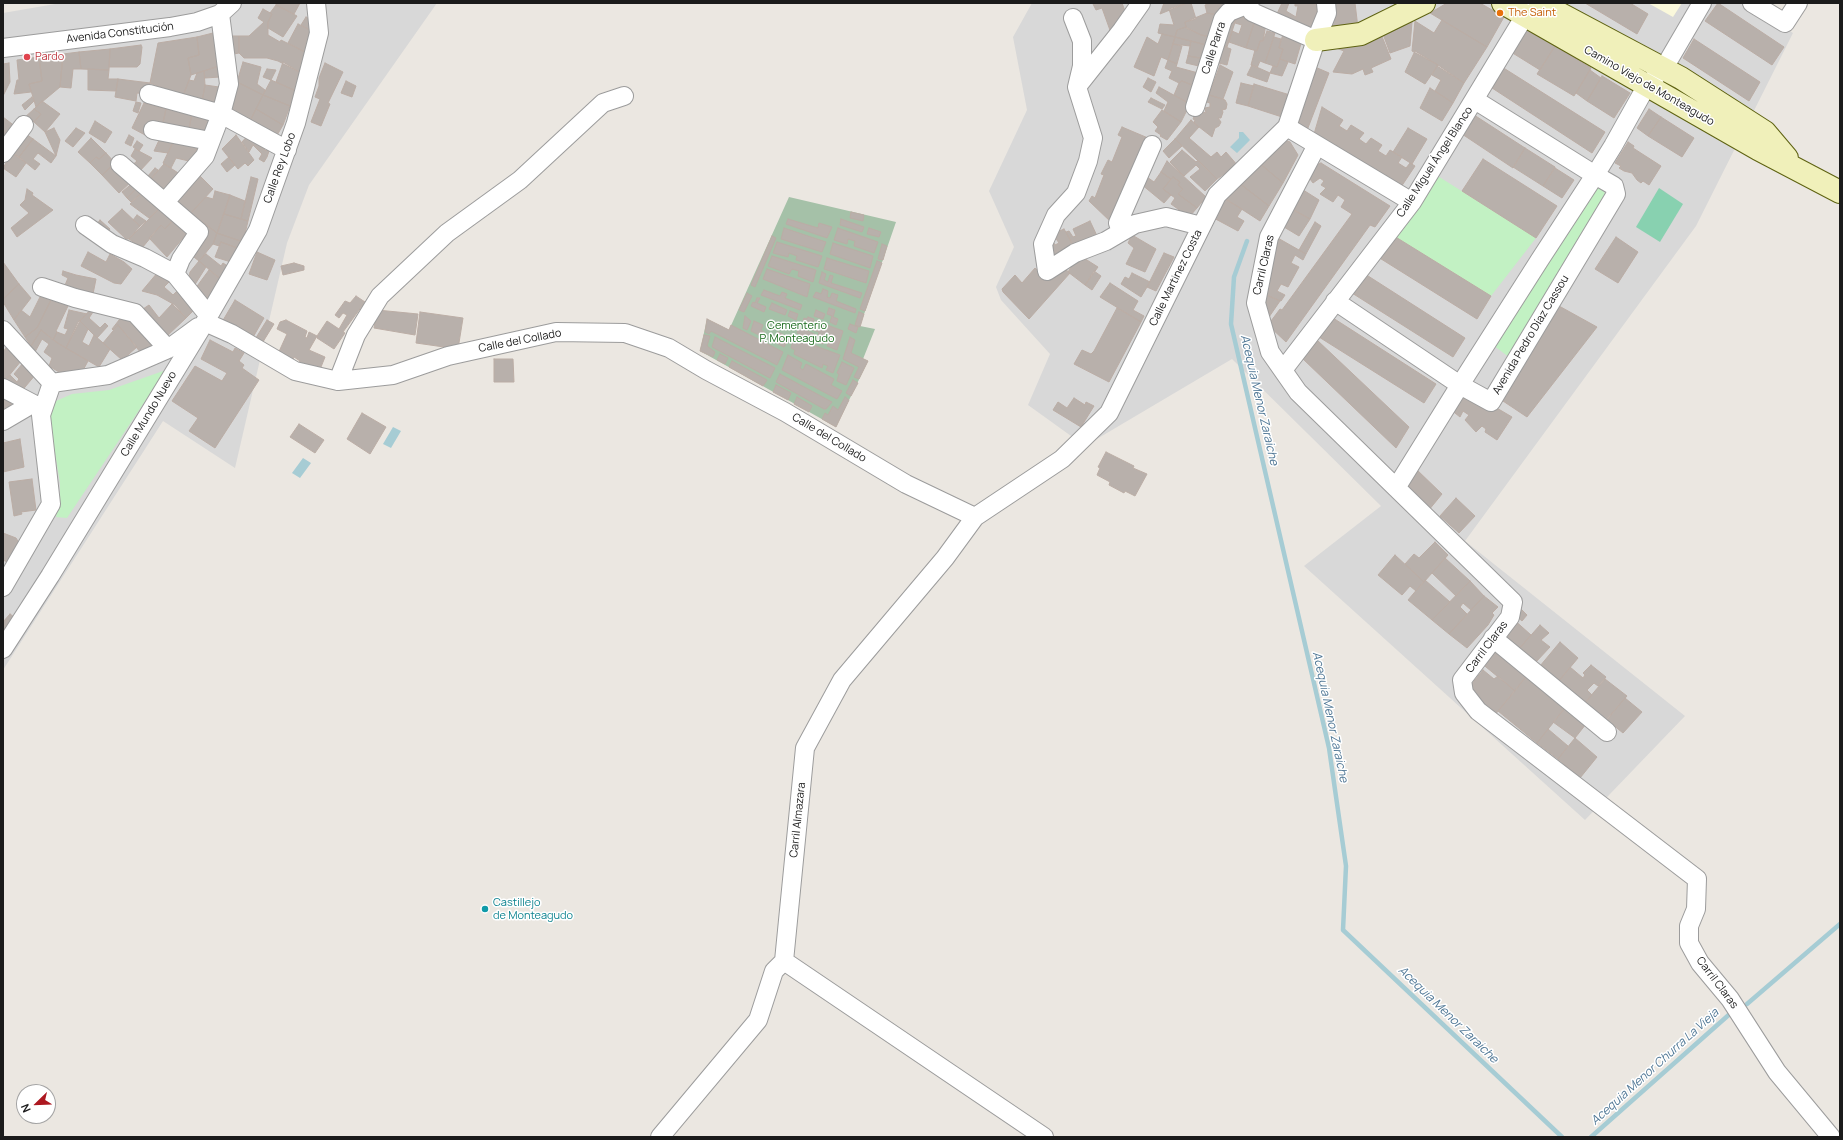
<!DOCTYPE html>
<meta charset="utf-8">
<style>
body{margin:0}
#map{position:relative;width:1843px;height:1140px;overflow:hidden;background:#ebe7e1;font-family:Manrope,sans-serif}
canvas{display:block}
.frame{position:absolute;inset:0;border:4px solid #1b1b1b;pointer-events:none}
.north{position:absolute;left:16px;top:1084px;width:40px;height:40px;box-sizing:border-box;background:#fff;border:1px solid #a4a4a4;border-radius:50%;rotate:247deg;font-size:11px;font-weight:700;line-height:16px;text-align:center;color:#1b1b1b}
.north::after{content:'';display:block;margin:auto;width:14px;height:18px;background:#ad1820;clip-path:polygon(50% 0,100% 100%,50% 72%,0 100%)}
</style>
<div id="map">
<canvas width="1843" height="1140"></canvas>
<div class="frame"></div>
<div class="north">N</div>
</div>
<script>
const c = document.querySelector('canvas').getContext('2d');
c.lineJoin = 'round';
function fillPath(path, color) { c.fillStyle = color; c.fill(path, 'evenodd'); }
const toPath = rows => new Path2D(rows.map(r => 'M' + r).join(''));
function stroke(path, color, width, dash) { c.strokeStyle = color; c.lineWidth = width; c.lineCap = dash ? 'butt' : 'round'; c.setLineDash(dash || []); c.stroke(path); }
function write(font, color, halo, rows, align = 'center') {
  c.font = font + ' Manrope,sans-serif'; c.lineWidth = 3; c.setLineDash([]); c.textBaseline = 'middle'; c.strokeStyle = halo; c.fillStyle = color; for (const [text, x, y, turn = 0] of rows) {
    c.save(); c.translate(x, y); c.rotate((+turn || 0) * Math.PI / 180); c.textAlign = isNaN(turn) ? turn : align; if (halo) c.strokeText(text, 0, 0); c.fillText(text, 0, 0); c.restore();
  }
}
const residential = toPath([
 [61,3,437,3,309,185,287,243,235,468,163,421,3,670,3,13],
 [1032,3,1746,3,1793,33,1696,226,1465,541,1685,716,1585,820,1304,566,1381,506,1232,359,1085,446,1028,405,1050,354,1001,300,996,287,1014,247,989,191,1027,110,1013,37]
]);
const education = toPath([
 [1648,3,1682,3,1673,17]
]);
const cemetery = toPath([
 [789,197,896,222,860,326,875,329,863,359,868,361,836,427,700,351,707,319,729,330]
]);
const park = toPath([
 [1433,173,1536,238,1491,296,1394,236],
 [1595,185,1603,190,1607,197,1510,358,1493,345],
 [166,370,67,518,56,517,60,499,60,483,48,412,51,405,56,401,72,394,109,390]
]);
const pitch = toPath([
 [1659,188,1683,204,1660,242,1636,227]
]);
const water = toPath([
 [1239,132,1243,132,1250,140,1237,153,1230,147,1239,138],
 [393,427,401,431,391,448,383,444],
 [303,458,311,463,300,478,292,473]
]);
const stream = toPath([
 [1247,241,1234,277,1231,324,1329,748,1346,866,1343,930,1562,1137],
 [1747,1004,1840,924],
 [1591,1137,1732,1012]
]);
const building = toPath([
 [277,3,300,3,294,14,276,5,277,3],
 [1096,3,1122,3,1126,14,1111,33,1102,8,1096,10,1093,4,1096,3],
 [1164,3,1187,3,1160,14,1164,3],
 [1187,3,1191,3,1196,19,1185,22,1186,27,1177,30,1175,37,1158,33,1160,24,1174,25,1169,9,1187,3],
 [1210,3,1236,3,1218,15,1207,13,1205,5,1210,3],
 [1282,3,1289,3,1286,11,1296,17,1298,6,1295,6,1295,3,1318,4,1314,35,1276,16,1282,3],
 [1331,3,1355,3,1358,28,1332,29,1331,3],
 [1447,3,1480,3,1504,17,1487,47,1430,13,1447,3],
 [1585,3,1630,3,1648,14,1637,34,1585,3],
 [1718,3,1784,47,1772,65,1705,21,1718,3],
 [276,5,297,16,283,37,268,28,268,22,272,14,270,13,276,5],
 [263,9,272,14,268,22,268,35,280,42,281,40,307,53,301,73,278,61,267,58,244,58,239,53,239,36,249,36,264,22,258,18,263,9],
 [1207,13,1218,15,1211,37,1201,35,1186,28,1185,22,1207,13],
 [1229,14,1237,16,1227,47,1218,45,1229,14],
 [1237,16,1255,20,1246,48,1229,42,1232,31,1239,34,1242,25,1235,23,1237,16],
 [306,17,311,20,310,30,301,25,306,17],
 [1255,20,1266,24,1263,41,1260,41,1257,51,1246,48,1255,20],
 [1442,20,1487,47,1464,83,1438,65,1412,51,1415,21,1434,33,1442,20],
 [1412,22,1410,46,1390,53,1383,34,1412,22],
 [298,24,310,30,307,53,288,43,298,24],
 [1186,27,1201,35,1212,37,1210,46,1175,37,1177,30,1186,27],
 [1526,29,1555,46,1540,70,1511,52,1526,29],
 [1267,31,1275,33,1265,63,1260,61,1257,68,1251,65,1255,50,1257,51,1260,41,1263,41,1267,31],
 [213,33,219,66,191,75,188,58,199,55,197,37,213,33],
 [1162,34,1175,37,1168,60,1161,57,1154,76,1134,67,1147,37,1158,44,1162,34],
 [1283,34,1302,40,1295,64,1280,59,1283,49,1279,48,1283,34],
 [1381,34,1391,59,1371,68,1373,72,1365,75,1363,69,1352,74,1333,72,1344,51,1336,48,1337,46,1348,47,1381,34],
 [229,36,239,36,239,53,229,55,229,36],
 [197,37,199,55,188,58,191,75,183,96,150,83,158,43,197,37],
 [1175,37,1191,41,1190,46,1173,44,1175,37],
 [1274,37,1281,39,1279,48,1283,49,1277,67,1265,63,1274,37],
 [1694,39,1760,82,1749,101,1683,58,1694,39],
 [1191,41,1210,46,1206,59,1188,56,1191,41],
 [1173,44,1182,46,1177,64,1168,60,1173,44],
 [141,45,142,47,140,64,137,67,109,67,110,49,141,45],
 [1220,45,1231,49,1227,65,1215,62,1220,45],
 [1555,46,1591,68,1574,96,1537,74,1555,46],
 [110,49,109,70,81,69,79,52,110,49],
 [1415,51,1438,65,1425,84,1405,72,1415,51],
 [79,52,81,69,73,69,71,88,60,87,63,54,79,52],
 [63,54,60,87,36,107,29,84,42,81,39,57,63,54],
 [1188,56,1206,59,1203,67,1186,63,1188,56],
 [39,57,42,81,29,84,31,92,14,94,17,80,19,80,17,60,39,57],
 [1280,59,1288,62,1282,76,1270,73,1273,66,1277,67,1280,59],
 [1168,60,1177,64,1176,67,1202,74,1197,87,1182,81,1179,83,1169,78,1172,71,1165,68,1168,60],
 [243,62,261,67,257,84,265,90,263,95,237,82,243,62],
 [283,62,301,73,296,91,276,82,283,62],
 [9,63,10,82,3,96,3,64,9,63],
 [325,63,343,72,328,103,330,104,321,126,311,122,320,99,315,97,319,86,319,78,325,63],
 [1220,65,1233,72,1223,99,1209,95,1220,65],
 [1252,65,1270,73,1267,82,1247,75,1252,65],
 [219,66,220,77,205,78,204,71,219,66],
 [1437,66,1464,83,1453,103,1435,91,1441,80,1432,75,1437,66],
 [1315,67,1329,73,1306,133,1292,123,1315,67],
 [1502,67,1605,132,1592,153,1489,86,1502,67],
 [88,69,109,70,108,79,118,79,116,91,88,90,88,69],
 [267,69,276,70,271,80,263,77,267,69],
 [1590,70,1601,78,1587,101,1576,93,1590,70],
 [204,71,205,85,202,102,183,96,189,80,194,81,197,73,204,71],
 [1602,76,1630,93,1614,118,1587,101,1602,76],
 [1148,78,1156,82,1151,92,1143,87,1148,78],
 [118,79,150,83,148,94,137,93,136,101,115,97,118,79],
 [271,80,296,91,290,106,263,95,271,80],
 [346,81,356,86,352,97,341,93,346,81],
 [1182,81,1197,87,1190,104,1174,95,1179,83,1182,81],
 [237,82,263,95,249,123,228,110,237,82],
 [1241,83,1254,86,1248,106,1236,103,1241,83],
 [1254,84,1290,95,1282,117,1248,106,1254,84],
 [205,85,219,87,217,107,202,102,205,85],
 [1159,87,1190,104,1181,122,1164,111,1168,102,1156,93,1159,87],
 [1430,88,1453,103,1442,121,1420,108,1430,88],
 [1203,93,1225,100,1227,104,1226,109,1222,110,1223,112,1221,118,1218,118,1221,122,1219,126,1215,128,1212,137,1194,123,1195,120,1193,119,1197,110,1206,113,1205,108,1210,107,1210,103,1200,100,1203,93],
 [263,95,290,106,283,125,256,109,263,95],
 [32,97,34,101,25,110,22,105,32,97],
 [1151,98,1165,105,1162,109,1148,102,1151,98],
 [42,101,60,114,45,132,34,122,41,114,34,109,42,101],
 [136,102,141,103,138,113,133,111,136,102],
 [144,103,166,109,162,127,147,136,132,128,144,103],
 [1322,107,1343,120,1339,126,1347,131,1351,125,1364,133,1359,139,1366,144,1371,138,1382,145,1378,151,1386,156,1390,150,1402,157,1398,163,1406,168,1410,163,1415,166,1401,187,1314,134,1322,107],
 [34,109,41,114,34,122,29,118,23,119,34,109],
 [166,109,192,114,188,133,162,127,166,109],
 [256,109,283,125,276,137,249,123,256,109],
 [1649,109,1661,117,1648,136,1637,128,1649,109],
 [1162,110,1181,122,1167,140,1160,136,1161,135,1155,131,1158,127,1153,122,1162,110],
 [1471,113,1525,148,1513,168,1459,132,1471,113],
 [192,114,217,121,208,138,188,133,192,114],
 [3,117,16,127,3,144,3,117],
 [1661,117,1694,138,1682,157,1648,136,1661,117],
 [1191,120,1199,127,1189,138,1211,157,1217,152,1221,157,1226,152,1238,166,1234,172,1231,169,1217,179,1175,139,1191,120],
 [95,121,112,132,105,143,89,133,95,121],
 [1122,127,1148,138,1112,223,1089,201,1092,196,1095,198,1104,175,1101,174,1108,160,1112,162,1122,137,1118,135,1122,127],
 [54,128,60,140,56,156,45,132,54,128],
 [76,128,85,133,73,147,65,141,76,128],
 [1408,128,1427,139,1412,164,1393,152,1408,128],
 [250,133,265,143,262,147,266,151,269,146,270,148,267,157,264,162,259,159,262,154,253,145,249,152,242,142,250,133],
 [26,134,33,139,19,157,12,153,26,134],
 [129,135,134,138,131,146,125,143,129,135],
 [236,135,254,160,248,166,245,163,238,169,222,149,236,135],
 [161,136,175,138,168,153,154,151,161,136],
 [91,138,106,153,99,159,96,157,90,163,78,152,91,138],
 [175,138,198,144,193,162,176,158,171,168,163,163,175,138],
 [1280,138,1290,142,1298,155,1283,183,1258,162,1280,138],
 [33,139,56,156,51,163,38,153,33,159,40,164,35,170,19,157,33,139],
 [1175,139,1182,146,1169,158,1163,151,1175,139],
 [137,141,143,145,139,151,133,147,137,141],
 [1628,142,1634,146,1633,148,1661,166,1649,185,1643,181,1641,183,1637,180,1632,173,1624,171,1619,168,1621,166,1615,163,1628,142],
 [1525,148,1555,167,1543,186,1513,167,1525,148],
 [135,149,152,158,138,173,130,167,137,161,131,156,135,149],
 [1182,150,1196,162,1198,160,1217,179,1205,191,1190,177,1200,169,1196,165,1184,176,1170,162,1182,150],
 [12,153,26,163,16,177,3,168,12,153],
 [106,153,115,163,102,175,90,163,96,157,99,159,106,153],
 [229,157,235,165,227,172,221,164,229,157],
 [1483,159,1557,206,1536,238,1462,191,1483,159],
 [1167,161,1206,197,1197,208,1178,194,1183,189,1178,185,1180,182,1173,177,1171,179,1161,172,1167,161],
 [1258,162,1283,183,1269,206,1239,183,1258,162],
 [115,163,132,181,119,193,102,175,115,163],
 [1321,163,1390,206,1375,227,1370,225,1286,342,1268,325,1280,309,1282,310,1352,214,1341,207,1345,200,1338,195,1333,202,1320,194,1326,188,1321,185,1324,181,1320,178,1313,183,1307,175,1312,167,1321,163],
 [164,164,183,176,168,194,152,179,150,180,164,164],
 [155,168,158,170,150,180,147,177,155,168],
 [1555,168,1574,180,1562,198,1543,186,1555,168],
 [195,171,213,189,191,213,173,198,195,171],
 [1161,172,1171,179,1163,189,1171,195,1164,203,1141,184,1147,177,1154,182,1161,172],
 [251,177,258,179,248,221,241,219,251,177],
 [1173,177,1180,182,1178,185,1183,189,1178,194,1197,208,1189,217,1171,204,1175,198,1163,189,1173,177],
 [136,180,141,184,127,198,122,192,136,180],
 [1239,183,1269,206,1260,221,1226,199,1239,183],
 [141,184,145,190,131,202,127,198,141,184],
 [1300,188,1319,200,1310,219,1289,207,1300,188],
 [27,189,33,193,32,195,53,210,17,237,11,228,29,213,20,205,25,200,27,189],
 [145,190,165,203,149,218,130,204,145,190],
 [215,191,230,195,217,233,191,213,206,197,213,199,215,191],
 [230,195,245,201,241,219,224,214,230,195],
 [1223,198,1242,209,1237,217,1244,221,1238,231,1210,216,1223,198],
 [165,203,178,215,165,229,161,225,142,248,129,239,165,203],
 [122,209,140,226,129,239,126,239,108,222,122,209],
 [1293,210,1310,219,1299,236,1284,227,1293,210],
 [851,212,864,215,863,221,850,218,851,212],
 [224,214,248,221,243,242,217,233,224,214],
 [137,215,146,221,140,226,133,220,137,215],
 [174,219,188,232,167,257,149,238,161,225,165,229,174,219],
 [788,219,818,228,819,223,832,227,827,238,786,224,788,219],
 [841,219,864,227,862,232,840,225,841,219],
 [100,220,110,229,107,233,96,225,100,220],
 [1090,221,1098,238,1075,250,1066,232,1069,231,1073,237,1076,236,1073,229,1090,221],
 [1315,222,1321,226,1306,254,1299,250,1315,222],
 [205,224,217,233,213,244,199,261,190,254,192,245,205,224],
 [784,228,826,242,822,252,781,239,784,228],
 [838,228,878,242,874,253,854,246,855,241,848,239,847,244,834,240,838,228],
 [869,228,881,232,879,237,867,234,869,228],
 [1064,229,1075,248,1048,258,1050,236,1055,245,1059,243,1053,234,1064,229],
 [217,233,243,242,240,249,221,242,219,246,213,244,217,233],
 [1132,235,1156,249,1145,272,1126,264,1134,248,1128,243,1132,235],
 [772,236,776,238,755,287,751,285,772,236],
 [1394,236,1491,296,1477,319,1378,257,1394,236],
 [1276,237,1306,254,1303,260,1295,255,1291,263,1299,267,1288,287,1281,284,1277,291,1285,295,1281,301,1259,292,1276,237],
 [1616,237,1638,252,1618,283,1595,269,1616,237],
 [221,242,240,249,234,263,215,257,221,242],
 [777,242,822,256,818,267,796,260,797,256,789,253,788,257,773,253,777,242],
 [833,243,873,256,870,268,830,254,833,243],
 [882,244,887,246,883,260,878,259,882,244],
 [88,252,106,262,110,254,124,262,132,269,121,284,114,283,81,266,88,252],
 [257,252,275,260,267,280,249,274,257,252],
 [1164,253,1174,257,1156,291,1147,287,1164,253],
 [206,254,221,266,223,263,232,269,223,281,199,261,206,254],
 [1079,255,1098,267,1085,285,1068,272,1079,255],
 [772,256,816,270,813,282,798,276,799,271,792,269,789,274,768,266,772,256],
 [827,258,869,271,866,283,824,269,827,258],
 [199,261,206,267,194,286,188,283,190,272,199,261],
 [877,261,882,263,865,311,860,309,877,261],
 [3,262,19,284,3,299,3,262],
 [294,263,304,266,304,270,283,275,281,266,294,263],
 [1061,266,1070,273,1029,319,1003,292,1002,289,1015,275,1022,283,1035,268,1048,280,1061,266],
 [767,269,810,284,807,297,763,279,767,269],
 [209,270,223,281,206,304,192,293,209,270],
 [63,271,76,275,96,279,92,299,63,290,68,278,62,275,63,271],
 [1094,271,1101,276,1092,290,1085,285,1094,271],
 [158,272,170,281,164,287,173,295,179,289,198,306,186,318,175,305,157,295,142,291,158,272],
 [822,272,826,274,824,280,828,282,830,275,833,276,831,283,862,293,860,298,819,283,822,272],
 [1132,273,1150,282,1141,297,1121,284,1125,277,1129,279,1132,273],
 [1365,274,1465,338,1453,357,1352,293,1365,274],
 [1110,283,1138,301,1133,310,1144,316,1141,322,1100,297,1110,283],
 [19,284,31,298,14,320,3,302,3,299,19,284],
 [823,289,828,291,827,297,830,298,832,293,838,295,836,301,856,309,855,313,813,297,816,292,821,294,823,289],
 [764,290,780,296,782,292,787,294,785,298,802,305,800,310,761,295,764,290],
 [1259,292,1280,301,1269,317,1266,317,1259,292],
 [42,293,52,298,37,328,25,337,14,320,21,310,30,317,42,293],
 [747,293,752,296,744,312,739,310,747,293],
 [356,296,365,302,343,332,345,333,334,349,317,338,317,336,327,321,339,329,347,315,343,313,339,318,335,315,345,301,350,303,356,296],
 [52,298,68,306,56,331,57,332,53,340,41,330,31,346,25,337,37,328,52,298],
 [757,298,760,298,757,303,766,307,764,312,751,306,753,302,755,303,757,298],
 [235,300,264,318,252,339,222,322,235,300],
 [772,303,787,310,785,315,769,309,772,303],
 [172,304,186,318,166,337,140,311,149,305,159,318,172,304],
 [1559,306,1597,327,1527,417,1500,399,1559,306],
 [829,308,835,310,833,317,838,319,836,325,830,322,832,316,827,314,829,308],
 [1117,308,1141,322,1109,382,1074,364,1082,350,1091,354,1094,351,1117,308],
 [69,310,87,314,78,322,66,348,53,340,57,332,65,335,68,329,64,328,69,310],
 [90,310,93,312,89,318,100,328,105,323,108,326,97,338,80,321,90,310],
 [377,310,418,314,415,335,374,328,377,310],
 [816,310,825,314,823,319,814,316,816,310],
 [790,311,798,314,796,320,788,316,790,311],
 [420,312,463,318,458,349,416,343,420,312],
 [859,312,864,314,860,327,855,325,859,312],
 [123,315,159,344,141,353,118,325,113,330,112,329,123,315],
 [745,316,751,321,747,330,743,328,745,316],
 [808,317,814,319,813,324,810,324,808,329,804,327,805,322,803,321,804,318,807,319,808,317],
 [1333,318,1436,384,1424,403,1319,337,1333,318],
 [707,319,729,330,731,325,783,352,777,365,711,331,709,334,705,332,707,319],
 [267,320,274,324,261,345,254,341,267,320],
 [286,320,307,331,305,337,307,338,309,332,317,336,309,350,325,357,319,372,298,365,300,361,294,357,292,362,277,356,287,334,277,329,280,322,286,320],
 [80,321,88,329,82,342,89,346,94,335,110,349,99,367,66,348,80,321],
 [754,321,763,325,761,330,765,333,763,337,751,331,754,321],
 [816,321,843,331,837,350,827,346,829,341,825,340,823,344,797,333,799,327,818,336,819,332,813,330,816,321],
 [850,324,858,327,856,333,848,329,850,324],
 [118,325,137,347,122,360,103,343,118,325],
 [41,330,59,344,88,361,81,374,64,375,49,366,52,358,44,352,49,344,42,339,35,352,31,346,41,330],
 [778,332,784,335,782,339,787,342,784,347,773,341,778,332],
 [704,335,710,336,707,346,715,352,713,357,700,351,704,335],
 [715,337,775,368,770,378,712,347,715,337],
 [850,337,855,340,851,353,868,361,859,379,854,377,859,367,843,359,850,337],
 [794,338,840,355,833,373,826,370,828,366,823,364,822,368,794,354,795,350,791,348,794,338],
 [210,340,233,352,235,348,244,353,239,361,244,365,242,368,259,380,215,448,189,431,198,418,172,401,195,366,222,381,227,373,201,359,210,340],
 [1317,340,1409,427,1396,448,1303,359,1317,340],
 [6,348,21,361,3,383,3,352,6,348],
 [720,354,728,358,725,364,717,360,720,354],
 [788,355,802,363,800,368,803,370,806,364,834,379,831,385,842,391,837,399,782,370,788,355],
 [494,359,513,359,514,382,494,382,494,359],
 [732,361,767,380,763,386,729,367,732,361],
 [842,362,854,368,846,385,837,381,839,374,837,373,842,362],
 [23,363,36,374,20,393,3,383,10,375,17,382,19,379,14,374,23,363],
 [780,374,832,402,826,409,824,409,776,382,780,374],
 [853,380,858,383,851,396,846,393,853,380],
 [776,385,791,393,788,400,773,392,776,385],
 [1462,391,1495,407,1512,417,1497,440,1485,432,1486,429,1482,426,1476,432,1465,420,1469,415,1463,411,1460,417,1450,409,1462,391],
 [3,393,16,410,3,418,3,393],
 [797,397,812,406,809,412,794,404,797,397],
 [845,397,849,400,836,427,822,419,825,413,828,415,833,406,838,410,845,397],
 [1074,398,1085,405,1086,402,1094,406,1081,427,1053,410,1058,402,1067,408,1074,398],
 [362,413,386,427,370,454,347,439,362,413],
 [299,424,324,440,315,453,290,437,299,424],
 [20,439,24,467,3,472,3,443,20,439],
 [1106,452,1134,466,1133,468,1147,474,1135,496,1125,491,1124,493,1109,485,1110,482,1097,475,1100,468,1098,467,1106,452],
 [1416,469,1442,494,1428,511,1401,485,1416,469],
 [32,479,36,510,21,512,22,514,14,516,9,482,32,479],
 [1456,498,1475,516,1459,533,1440,516,1456,498],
 [3,533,16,538,19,543,9,563,3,560,3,533],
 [1435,542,1448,555,1424,582,1405,564,1414,554,1419,558,1435,542],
 [1395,555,1424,582,1416,591,1410,586,1402,595,1378,575,1395,555],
 [1445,558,1470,581,1456,596,1432,573,1445,558],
 [1425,580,1450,602,1432,620,1408,600,1425,580],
 [1470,581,1484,596,1471,610,1463,603,1460,607,1467,614,1449,634,1432,620,1470,581],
 [1484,596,1498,607,1492,613,1494,615,1488,625,1467,648,1449,634,1484,596],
 [1519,607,1527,615,1522,621,1514,614,1519,607],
 [10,614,14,617,3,632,3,622,10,614],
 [1512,618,1531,635,1518,650,1500,636,1512,618],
 [1540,625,1549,633,1541,640,1550,647,1535,663,1518,650,1540,625],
 [1560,642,1578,658,1558,682,1540,666,1560,642],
 [1492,646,1528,674,1515,691,1480,662,1492,646],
 [1591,665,1606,677,1598,686,1594,683,1587,690,1592,695,1584,704,1558,682,1570,667,1583,678,1585,675,1583,673,1591,665],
 [1483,670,1494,679,1498,676,1515,691,1494,716,1467,690,1483,670],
 [1528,674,1565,708,1537,743,1498,711,1528,674],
 [1605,679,1627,696,1605,721,1584,704,1605,679],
 [1625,698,1642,712,1623,733,1607,720,1625,698],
 [1565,708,1586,724,1575,738,1553,722,1565,708],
 [1548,729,1568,746,1558,759,1537,743,1548,729],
 [1575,738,1597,757,1580,778,1558,759,1575,738]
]);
const street = toPath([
 [1248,3,1252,12,1316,40],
 [1752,3,1785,23,1798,3],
 [1073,18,1082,41,1082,66,1077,87,1093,138,1088,161,1076,193,1056,215,1043,244,1047,271,1075,253,1106,241,1135,224,1166,217,1201,226],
 [3,48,170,27,197,22,220,14,232,3],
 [1080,83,1122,30,1141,3],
 [149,94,221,114,287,150],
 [1475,100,1595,175,1614,186,1616,194,1491,402,1460,385,1539,261,1595,175,1613,146,1647,85,1664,68,1702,3],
 [1195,107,1223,19,1229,12,1249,4],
 [1287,127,1412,202],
 [153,130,210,141],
 [1317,145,1269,237,1256,303,1270,352,1298,392,1513,602,1510,617,1462,680,1464,693,1478,711,1697,879,1696,909,1689,926,1689,943,1700,963,1730,999,1777,1072,1831,1137],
 [3,153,24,125],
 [120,164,199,232,181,259,175,274,209,316],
 [165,202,205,156,221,114,229,84,220,14],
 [85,225,112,244,145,258,175,274],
 [1121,232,1118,223,1152,145],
 [42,287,75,298,135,313,168,349],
 [1335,301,1460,385,1396,488],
 [205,322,232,334,295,371,338,381,393,375,448,356,556,332,625,333,669,348,706,370,785,412,906,484,975,517],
 [3,330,52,383,108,375,168,349,198,327],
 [1283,370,1412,202,1532,4],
 [338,381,356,335,380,296,447,233,520,180,603,103,624,96],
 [3,388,43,409],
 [3,421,32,404],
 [3,587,51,504,41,415,52,383],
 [1493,638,1607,732],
 [3,649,50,576,205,322,258,230,296,123,319,33,316,3],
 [784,961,1044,1137],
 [660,1137,758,1020,774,971,784,961,805,748,842,680,945,558,975,517,1062,459,1109,413,1217,195,1287,127,1316,40,1327,13,1326,3]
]);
const secondary = toPath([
 [1503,3,1758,149,1840,192],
 [1540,3,1681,78,1765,132,1787,158],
 [1316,40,1361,34,1424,3]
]);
const markers = [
 [1500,13,4,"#e8710a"],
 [27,57,4,"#e0444e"],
 [485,909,4,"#0f9aa8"]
];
const foodNames = [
 ["The Saint",1508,13]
];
const streetNames = [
 ["Avenida Constitución",120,33,-7],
 ["Calle Parra",1214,48,-72],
 ["Camino Viejo de Monteagudo",1649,86,30],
 ["Calle Miguel Ángel Blanco",1435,162,-57],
 ["Calle Rey Lobo",280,168,-70],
 ["Carril Claras",1264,265,-77],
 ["Calle Martinez Costa",1176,278,-64],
 ["Avenida Pedro Díaz Cassou",1531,335,-59],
 ["Calle del Collado",520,341,-11],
 ["Calle Mundo Nuevo",149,414,-59],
 ["Calle del Collado",829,438,31],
 ["Carril Claras",1487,647,-53],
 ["Carril Almazara",798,820,-84],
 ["Carril Claras",1717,983,53]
];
const healthNames = [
 ["Pardo",35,57]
];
const parkNames = [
 ["Cementerio",797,326],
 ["P. Monteagudo",797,339]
];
const cultureNames = [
 ["Castillejo",493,903],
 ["de Monteagudo",493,916]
];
const waterNames = [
 ["Acequia Menor Zaraiche",1259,400,77],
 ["Acequia Menor Zaraiche",1330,717,78],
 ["Acequia Menor Zaraiche",1448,1015,44],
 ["Acequia Menor Churra La Vieja",1655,1067,-42]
];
fillPath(residential, '#d8d8d8');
fillPath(education, '#faf8db');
fillPath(cemetery, '#a5c1a8');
fillPath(park, '#c2f1c3');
fillPath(pitch, '#88d1b0');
fillPath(water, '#a6ccd4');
stroke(stream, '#a6ccd4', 4.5);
fillPath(building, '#b8b0ab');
stroke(building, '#bbada5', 1);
stroke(street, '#9c9c9c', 20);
stroke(secondary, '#5e6211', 24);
stroke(street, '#fff', 18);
stroke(secondary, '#f0f0ba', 22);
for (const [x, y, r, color] of markers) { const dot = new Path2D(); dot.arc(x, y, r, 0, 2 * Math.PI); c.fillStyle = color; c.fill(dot); stroke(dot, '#fff', 1.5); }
write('11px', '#c56008', '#fff', foodNames, 'left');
write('11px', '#1b1b1b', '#fff', streetNames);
write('11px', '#be3a42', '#fff', healthNames, 'left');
write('11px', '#18691a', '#fff', parkNames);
write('11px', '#0d838f', '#fff', cultureNames, 'left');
write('italic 12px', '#517896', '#fff', waterNames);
</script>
